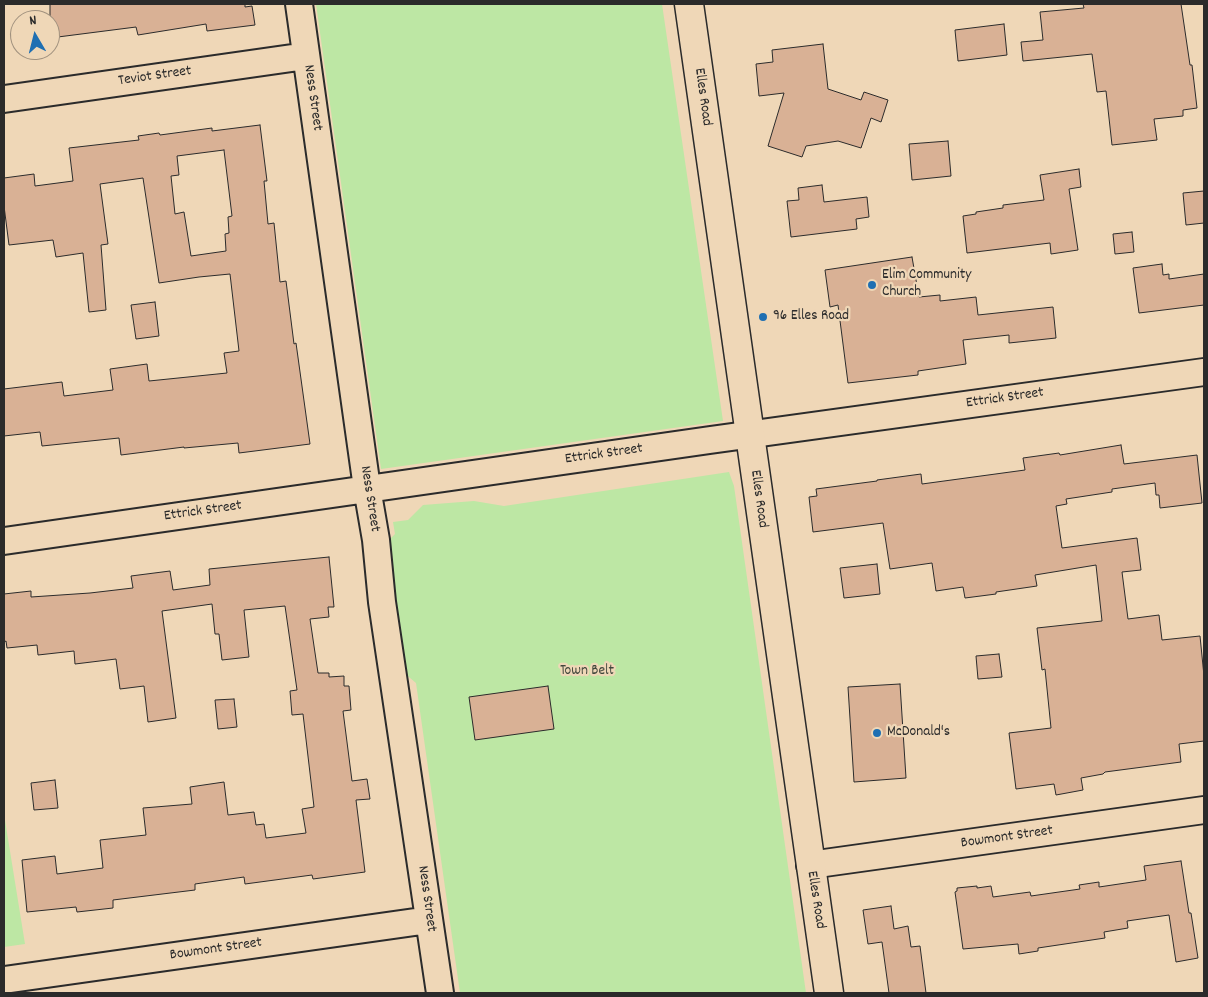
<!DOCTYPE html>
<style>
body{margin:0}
#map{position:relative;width:1208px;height:997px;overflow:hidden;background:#efd7b7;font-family:Dekko,sans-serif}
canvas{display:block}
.frame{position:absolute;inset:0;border:5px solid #2b2b2b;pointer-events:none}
.north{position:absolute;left:10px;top:10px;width:50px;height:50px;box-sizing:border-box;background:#efd7b7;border:1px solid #a1927f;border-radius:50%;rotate:352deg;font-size:14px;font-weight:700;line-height:20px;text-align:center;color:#2b2b2b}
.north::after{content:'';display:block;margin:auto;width:18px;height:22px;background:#1f6fb2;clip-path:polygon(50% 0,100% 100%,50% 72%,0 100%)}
</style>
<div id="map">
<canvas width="1208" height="997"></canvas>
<div class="frame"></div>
<div class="north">N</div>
</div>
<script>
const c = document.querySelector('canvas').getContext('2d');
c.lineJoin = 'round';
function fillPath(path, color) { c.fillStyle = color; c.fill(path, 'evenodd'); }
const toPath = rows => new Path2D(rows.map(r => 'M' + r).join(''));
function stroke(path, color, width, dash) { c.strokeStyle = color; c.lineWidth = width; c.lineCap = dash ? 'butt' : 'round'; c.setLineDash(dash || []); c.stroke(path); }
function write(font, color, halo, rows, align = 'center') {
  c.font = font + ' Dekko,sans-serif'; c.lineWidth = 4.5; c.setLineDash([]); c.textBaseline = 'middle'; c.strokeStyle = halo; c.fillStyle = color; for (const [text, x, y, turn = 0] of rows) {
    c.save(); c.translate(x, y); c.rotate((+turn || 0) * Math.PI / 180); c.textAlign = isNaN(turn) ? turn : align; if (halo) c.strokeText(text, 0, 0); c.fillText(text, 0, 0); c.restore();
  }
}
const green = toPath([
 [316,4,662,4,723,421,381,469],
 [729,472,734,486,806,993,460,993,416,683,403,672,384,545,395,534,393,522,408,520,423,505,474,501,504,506],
 [4,814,25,944,4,947]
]);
const building = toPath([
 [50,4,245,4,245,7,252,6,255,25,207,31,206,24,138,35,136,27,50,38,50,4],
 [1083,4,1181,4,1190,65,1192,65,1197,108,1183,110,1183,116,1154,119,1157,140,1112,145,1106,91,1097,92,1092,54,1023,61,1021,42,1043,40,1040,12,1084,8,1083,4],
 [1004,24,1007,55,958,61,955,30,1004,24],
 [823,44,828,89,861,100,864,92,888,100,881,122,871,118,861,148,838,141,806,146,802,157,768,146,784,93,759,96,756,64,773,62,772,50,823,44],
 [260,125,267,181,264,181,268,224,274,223,280,282,286,281,294,344,296,343,310,444,239,453,238,443,184,448,184,447,121,455,119,438,42,446,40,432,4,436,4,389,62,382,64,396,113,390,110,369,147,364,149,381,227,373,224,353,239,351,230,274,199,277,159,283,143,178,100,184,108,244,101,245,106,310,89,312,83,253,56,257,53,240,9,245,4,206,4,178,34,174,35,186,73,181,69,148,139,140,138,136,159,133,160,135,212,128,212,131,260,125],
 [224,150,232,216,228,217,229,233,225,234,226,251,191,256,184,212,175,214,171,176,179,175,177,156,224,150],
 [948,141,951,176,912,180,909,144,948,141],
 [1079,169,1081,187,1069,189,1078,250,1051,254,1050,243,967,253,963,216,976,214,976,212,1003,208,1003,205,1044,200,1040,175,1079,169],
 [822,185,824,202,867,197,869,217,856,219,857,229,791,237,787,201,799,200,798,188,822,185],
 [1204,191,1204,223,1186,225,1183,193,1204,191],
 [1132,232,1134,252,1115,254,1113,234,1132,232],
 [912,257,919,297,940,295,940,301,976,297,978,315,1053,307,1056,338,1009,343,1009,335,963,340,966,364,918,371,918,375,848,383,838,305,830,307,825,270,912,257],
 [1162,264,1163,275,1169,274,1169,279,1204,274,1204,305,1139,313,1133,268,1162,264],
 [155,302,159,336,136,339,131,305,155,302],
 [1121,445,1124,464,1197,455,1202,503,1160,508,1159,495,1156,495,1155,483,1112,489,1112,492,1066,499,1067,504,1056,506,1062,548,1137,538,1141,570,1122,572,1128,619,1159,615,1162,640,1200,636,1204,676,1204,741,1179,744,1181,762,1105,772,1103,774,1081,778,1083,790,1056,795,1054,784,1016,789,1009,733,1051,728,1045,669,1042,670,1037,628,1102,621,1096,565,1035,575,1037,586,996,592,996,594,965,598,963,587,936,591,932,563,890,569,883,523,813,532,809,497,817,496,816,489,877,481,877,480,921,474,922,484,1025,470,1023,458,1059,453,1060,455,1121,445],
 [329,557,334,607,328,607,329,617,310,619,318,673,329,673,329,677,344,676,344,686,349,686,351,710,343,711,352,781,367,779,370,799,356,800,365,872,313,879,312,875,245,884,244,877,195,884,195,890,113,900,113,908,77,912,76,907,27,912,22,860,55,856,57,874,103,868,100,840,146,835,143,808,192,804,190,787,224,782,228,815,254,812,256,825,264,824,266,838,306,833,302,809,314,807,303,714,292,715,290,691,297,690,285,606,244,610,249,657,222,660,219,634,215,634,212,604,162,611,176,718,148,722,144,686,120,689,116,659,75,664,74,651,38,655,37,645,7,648,6,641,4,642,4,594,31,591,31,597,90,593,133,588,131,576,170,571,173,590,210,585,209,569,329,557],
 [877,564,880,594,844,598,840,568,877,564],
 [999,654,1002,677,978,679,976,656,999,654],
 [900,684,906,778,854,782,848,687,900,684],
 [548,686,554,729,475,740,469,697,548,686],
 [234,699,237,727,218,729,215,700,234,699],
 [55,780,58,808,34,810,31,783,55,780],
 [1181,861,1189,913,1191,913,1198,958,1176,962,1169,915,1127,921,1128,928,1104,932,1105,938,1038,948,1038,951,1019,954,1018,944,963,949,955,892,957,891,957,888,977,886,977,888,991,886,993,897,1030,892,1031,896,1080,889,1079,885,1099,882,1099,887,1146,880,1144,866,1181,861],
 [891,906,894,929,908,926,911,947,920,946,926,993,889,993,882,942,868,944,863,910,891,906]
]);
const street = toPath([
 [299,4,367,488,376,540,382,602,440,993],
 [4,99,306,56],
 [4,541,710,440,1204,372],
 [810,865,1204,810],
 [4,980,429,920]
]);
const secondary = toPath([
 [689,4,829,993]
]);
const markers = [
 [872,285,5,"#1f6fb2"],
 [763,317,5,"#1f6fb2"],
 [877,733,5,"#1f6fb2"]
];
const streetNames = [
 ["Teviot Street",155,77,-8],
 ["Elles Road",702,97,82],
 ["Ness Street",312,98,82],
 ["Ettrick Street",1005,399,-8],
 ["Ettrick Street",604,455,-8],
 ["Ness Street",369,499,81],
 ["Elles Road",758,499,82],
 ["Ettrick Street",203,512,-8],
 ["Bowmont Street",1007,838,-8],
 ["Ness Street",426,899,82],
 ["Elles Road",815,900,81],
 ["Bowmont Street",216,950,-8]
];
const poiNames = [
 ["Elim Community",882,276],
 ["Church",882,293],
 ["96 Elles Road",773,317],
 ["McDonald's",887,733]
];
const parkNames = [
 ["Town Belt",587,672]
];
fillPath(green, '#bde7a4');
fillPath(building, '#d9b195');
stroke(building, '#2b2b2b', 1);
stroke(street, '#2b2b2b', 30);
stroke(secondary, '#2b2b2b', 31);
stroke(street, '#efd7b7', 26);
stroke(secondary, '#efd7b7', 28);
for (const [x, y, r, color] of markers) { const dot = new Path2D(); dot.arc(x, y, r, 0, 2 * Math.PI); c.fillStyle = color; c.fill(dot); stroke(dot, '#efd7b7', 2); }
write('15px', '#2b2b2b', '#efd7b7', streetNames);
write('15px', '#2b2b2b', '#efd7b7', poiNames, 'left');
write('15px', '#41473d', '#efd7b7', parkNames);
</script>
